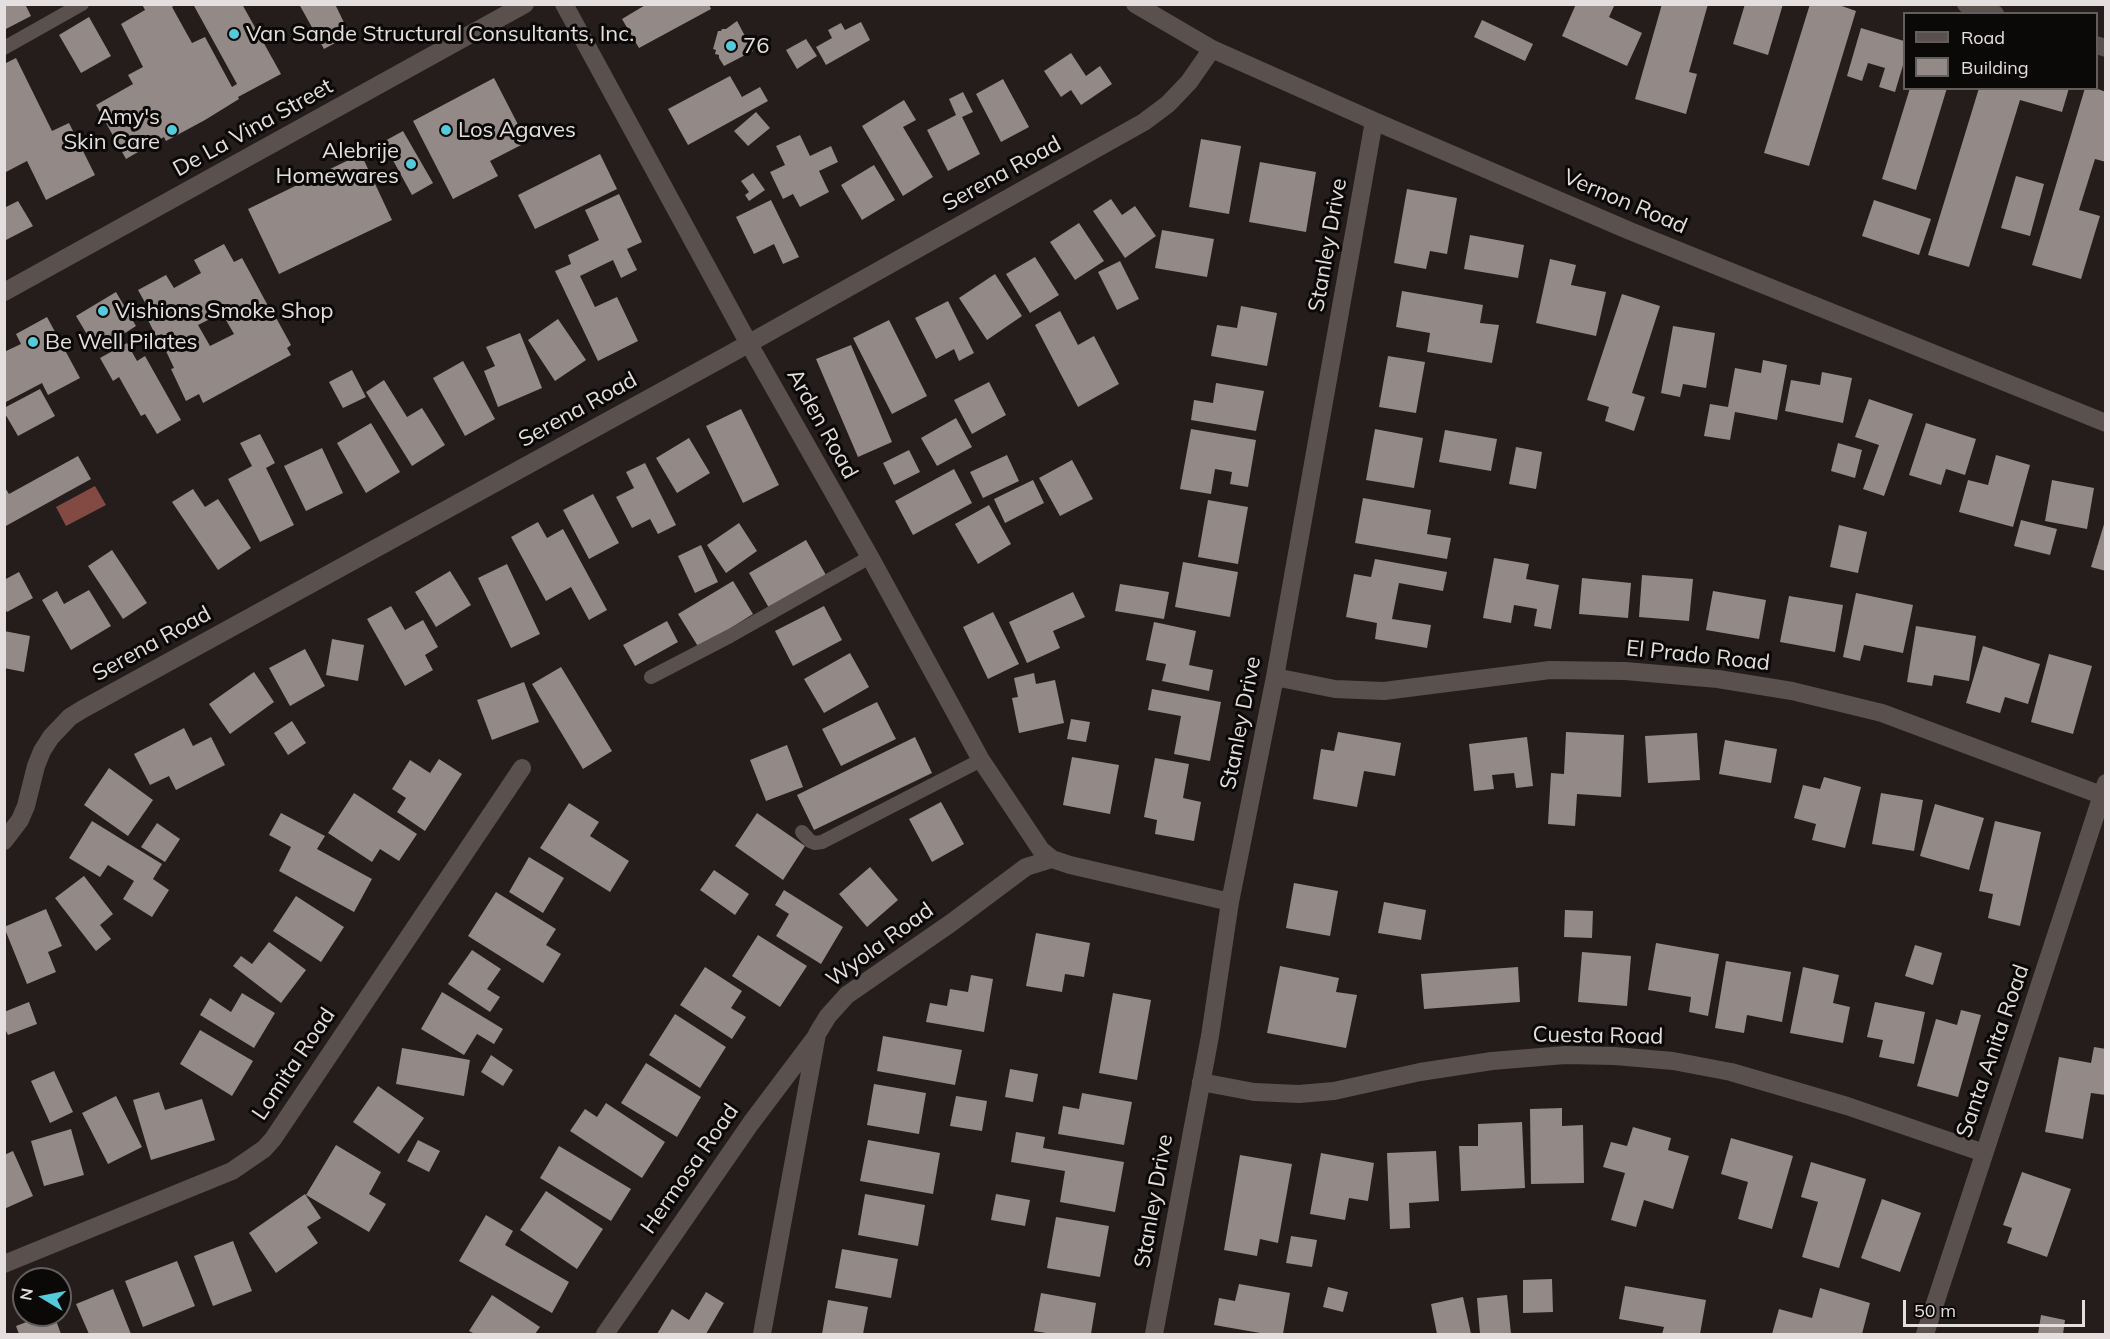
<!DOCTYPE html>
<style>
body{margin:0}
#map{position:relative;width:2110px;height:1339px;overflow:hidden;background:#251d1c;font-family:Mulish,sans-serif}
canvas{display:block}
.frame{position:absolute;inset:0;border:6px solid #e4dede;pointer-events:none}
.legend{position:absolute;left:1903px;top:12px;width:195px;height:78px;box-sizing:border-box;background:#0b0808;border:2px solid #625e5e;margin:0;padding:8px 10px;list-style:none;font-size:18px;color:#e4dede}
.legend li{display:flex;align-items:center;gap:12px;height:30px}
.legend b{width:30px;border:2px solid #625e5e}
.north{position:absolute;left:12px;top:1267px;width:60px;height:60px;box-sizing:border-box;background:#0b0808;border:2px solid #625e5e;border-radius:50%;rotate:280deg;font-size:16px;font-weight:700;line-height:24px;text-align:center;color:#e4dede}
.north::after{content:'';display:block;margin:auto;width:21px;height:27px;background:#53cbda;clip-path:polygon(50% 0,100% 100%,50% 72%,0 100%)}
.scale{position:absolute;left:1903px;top:1300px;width:182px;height:27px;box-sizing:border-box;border:3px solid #e4dede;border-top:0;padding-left:8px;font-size:18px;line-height:21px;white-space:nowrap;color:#e4dede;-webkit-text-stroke:4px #0b0808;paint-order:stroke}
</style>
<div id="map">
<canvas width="2110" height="1339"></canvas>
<div class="frame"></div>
<ul class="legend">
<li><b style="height:8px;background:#5a514f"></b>Road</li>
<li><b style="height:16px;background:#938987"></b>Building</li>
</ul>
<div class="north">N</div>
<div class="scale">50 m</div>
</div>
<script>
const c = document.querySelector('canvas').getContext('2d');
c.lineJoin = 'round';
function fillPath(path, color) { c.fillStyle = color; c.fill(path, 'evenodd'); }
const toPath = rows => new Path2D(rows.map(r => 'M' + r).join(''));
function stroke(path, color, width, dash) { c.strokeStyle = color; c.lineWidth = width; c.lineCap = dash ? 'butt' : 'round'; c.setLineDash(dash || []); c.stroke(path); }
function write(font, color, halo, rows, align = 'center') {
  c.font = font + ' Mulish,sans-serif'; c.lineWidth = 6; c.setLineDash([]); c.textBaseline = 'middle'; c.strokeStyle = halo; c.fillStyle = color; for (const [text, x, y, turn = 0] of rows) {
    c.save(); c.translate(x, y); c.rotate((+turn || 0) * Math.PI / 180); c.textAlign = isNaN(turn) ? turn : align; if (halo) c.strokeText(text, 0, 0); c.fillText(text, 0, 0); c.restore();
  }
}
const water = toPath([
 [95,486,106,505,66,526,56,507]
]);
const building = toPath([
 [4,4,25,4,31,16,4,30],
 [142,4,176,4,172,7,192,43,205,37,232,87,237,84,193,4,242,4,281,74,238,97,239,99,205,120,166,141,164,137,126,159,96,105,133,84,128,75,143,67,121,24,145,10],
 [299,4,335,4,350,35,324,49],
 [647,4,709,4,711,9,639,48,622,19],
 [1576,4,1615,4,1609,17,1642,33,1627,66,1562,36],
 [1662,4,1708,4,1689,72,1697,74,1686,114,1635,99],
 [1745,4,1783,4,1768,55,1733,44],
 [1810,4,1836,4,1856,11,1809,166,1764,153],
 [89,17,111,56,81,73,59,35],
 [1482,20,1533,44,1525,61,1474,37],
 [737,21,753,51,724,66,719,58,719,55,715,54,716,50,713,49,718,31,721,31,722,29,726,29],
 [861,22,870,40,826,65,816,47,832,38,828,30,841,23,845,30],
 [1861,28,1904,41,1904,62,1895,92,1879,87,1885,68,1868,63,1862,81,1847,76],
 [806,39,817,56,797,69,786,50],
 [1071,53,1086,76,1100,66,1112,84,1081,105,1071,90,1061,97,1044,71],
 [16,58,52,131,69,123,95,175,46,200,27,161,4,173,4,64],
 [730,76,742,97,760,87,768,101,688,145,668,109],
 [494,78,527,142,490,161,498,176,453,199,413,121],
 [1003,79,1029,127,1001,142,976,94],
 [1910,88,1947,88,1916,190,1882,179],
 [1979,88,2069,88,2062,112,2020,100,1969,267,1928,255],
 [2085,88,2095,88,2106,92,2106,162,2095,159,2079,210,2100,216,2081,279,2032,265],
 [963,92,973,112,962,117,980,154,948,171,927,130,956,115,949,99],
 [904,100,916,120,903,127,933,177,903,196,862,126],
 [756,112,770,128,748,146,734,131],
 [403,131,433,183,412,195,383,142],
 [800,135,810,156,831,146,838,162,819,171,829,192,800,207,793,194,783,199,770,172,785,165,776,146],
 [1201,139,1241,146,1229,214,1189,207],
 [361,154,392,220,279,274,248,209],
 [600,154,617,189,535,229,518,195],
 [1260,162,1316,172,1306,232,1249,222],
 [874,165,895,200,862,220,841,185],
 [753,173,765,190,749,201,745,195,749,192,741,181],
 [2016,176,2044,184,2030,236,2001,228],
 [1407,189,1457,198,1447,254,1430,251,1426,269,1394,263],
 [619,194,642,242,627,249,637,270,621,278,613,260,580,276,595,307,617,297,638,341,598,361,555,271,571,264,568,255,599,240,585,210],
 [1111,199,1122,215,1135,206,1156,236,1125,258,1093,211],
 [771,200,799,257,783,264,774,244,754,254,736,217],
 [1874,200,1931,219,1919,255,1862,236],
 [18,201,33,226,4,241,4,208],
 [1079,223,1104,261,1075,280,1050,242],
 [1162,230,1214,239,1207,277,1155,268],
 [1470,235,1524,245,1518,278,1464,269],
 [224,244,234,262,242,258,273,315,274,314,291,345,287,348,291,355,203,403,199,394,186,401,171,369,174,368,165,349,169,348,162,334,156,336,147,318,152,315,138,290,166,275,174,288,201,273,194,260],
 [222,313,234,334,210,346,198,325],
 [1035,257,1059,295,1030,313,1006,274],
 [1550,259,1576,265,1571,285,1606,292,1596,336,1536,323],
 [1120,261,1139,299,1117,310,1098,272],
 [995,274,1022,316,987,340,959,298],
 [1402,291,1483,305,1480,323,1499,325,1492,363,1427,352,1430,333,1396,327],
 [116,292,136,326,97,351,76,316],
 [1622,294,1660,306,1632,393,1645,397,1634,431,1605,421,1609,407,1587,400],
 [948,301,974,353,959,361,954,349,936,359,915,318],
 [1241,306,1277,313,1267,366,1211,356,1217,325,1237,328],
 [1060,311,1078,345,1094,336,1119,384,1078,407,1035,325],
 [47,317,80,378,48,395,42,383,4,403,4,352,21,344,16,334],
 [558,319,586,360,555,381,528,340],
 [889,320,927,396,892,414,853,338],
 [1673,326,1715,333,1706,388,1683,384,1680,397,1661,393],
 [520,333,542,388,498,407,484,371,495,366,486,347],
 [127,343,137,361,145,356,181,420,157,434,145,414,141,416,119,377,113,381,100,358],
 [851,345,892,442,858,457,816,359],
 [1388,356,1425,362,1416,413,1379,407],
 [1763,360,1787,365,1777,420,1735,412,1730,440,1704,436,1710,404,1728,407,1735,368,1761,373],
 [463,361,495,419,465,436,433,378],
 [352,370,366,397,343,408,329,382],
 [1822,372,1852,378,1843,423,1785,411,1791,380,1820,385],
 [384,380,407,417,422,408,445,445,412,466,366,392],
 [989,382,1006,415,972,434,954,400],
 [1216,383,1264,391,1256,431,1191,420,1194,400,1213,403],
 [40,389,55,416,18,436,4,412,4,408],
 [1869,399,1913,414,1884,496,1863,489,1879,445,1855,437],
 [741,409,779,485,743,503,706,426],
 [956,418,972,447,937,466,921,438],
 [371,423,400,472,366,493,337,443],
 [1926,423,1976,439,1965,475,1946,469,1941,485,1909,475],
 [1191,429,1256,440,1248,487,1230,484,1232,472,1215,469,1211,494,1180,489],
 [1375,429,1423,438,1414,488,1366,480],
 [1445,430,1497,439,1491,471,1439,462],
 [260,434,275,463,266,468,294,525,260,542,228,479,252,466,240,443],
 [689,438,710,473,677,493,656,458],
 [1838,443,1862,450,1855,478,1831,471],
 [1516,447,1542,452,1536,489,1509,484],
 [322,448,343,493,306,511,284,466],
 [909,450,920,472,894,485,883,463],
 [1007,455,1019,481,983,498,970,472],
 [1996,455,2030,465,2013,527,1959,512,1968,480,1988,485],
 [78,456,91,479,4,527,4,486,9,494],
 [1072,460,1093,499,1060,516,1039,478],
 [645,463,676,525,658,534,650,519,632,528,616,497,634,488,626,472],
 [954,469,972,503,913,535,895,501],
 [1033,480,1044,503,1005,523,994,499],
 [2052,480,2094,488,2087,529,2045,521],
 [193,489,205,507,218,499,251,548,218,570,172,502],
 [593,494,619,543,589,559,563,510],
 [1363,498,1431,510,1427,534,1451,538,1447,559,1355,543],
 [1208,500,1248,507,1238,564,1198,557],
 [989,505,1011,544,978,564,955,524],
 [2021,520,2057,529,2050,555,2014,546],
 [2105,521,2106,521,2106,571,2091,567],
 [538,522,547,538,563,529,607,610,589,620,571,587,546,601,511,537],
 [739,523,757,551,726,573,707,545],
 [1839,525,1867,532,1858,573,1830,567],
 [806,540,826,575,769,608,749,573],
 [701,545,718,582,695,593,678,556],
 [112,550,147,603,123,619,88,566],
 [1494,558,1529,564,1526,579,1559,585,1551,629,1534,626,1537,609,1514,605,1511,623,1483,618],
 [1375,559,1447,572,1443,591,1399,583,1392,619,1431,625,1427,648,1375,639,1377,623,1346,617,1354,574,1371,577],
 [1183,562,1238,572,1230,617,1175,607],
 [507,564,540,634,511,648,478,578],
 [450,571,471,605,436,627,415,592],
 [19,572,33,598,7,612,4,607,4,580],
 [1642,575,1693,579,1689,621,1639,617],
 [1582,578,1631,583,1628,618,1579,614],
 [733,581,753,614,699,648,678,614],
 [1120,584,1169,592,1164,619,1115,611],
 [89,590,111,626,71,650,42,600,57,591,64,604],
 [1713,591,1766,600,1759,639,1706,630],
 [1073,592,1085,617,1053,631,1060,648,1027,663,1009,622],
 [1856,593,1913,605,1903,653,1864,645,1860,661,1843,657],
 [1789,596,1843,605,1835,652,1780,642],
 [391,606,405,630,423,620,438,647,425,655,433,670,405,686,367,619],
 [824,606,842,640,793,666,775,631],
 [993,612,1019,664,988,679,963,627],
 [667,621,678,642,635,666,623,645],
 [1154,622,1196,631,1189,665,1213,670,1209,691,1162,681,1166,664,1146,660],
 [1916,626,1976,636,1969,681,1934,675,1932,686,1907,682],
 [4,631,30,636,24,672,4,668],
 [332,639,364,645,358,681,326,675],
 [1983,646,2040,664,2028,704,2005,697,2000,713,1966,703],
 [305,649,325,686,290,706,269,668],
 [850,653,869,687,824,713,804,679],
 [2049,654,2092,666,2073,734,2031,722],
 [561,667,612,751,583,769,532,684],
 [254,672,274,702,230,734,209,704],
 [1034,673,1036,684,1055,680,1064,723,1019,733,1012,698,1018,697,1014,678],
 [524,682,539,722,492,740,477,700],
 [1152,689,1221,702,1210,761,1174,754,1181,716,1148,710],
 [877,702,896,739,841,766,822,729],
 [1071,719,1090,722,1086,742,1067,739],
 [292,721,306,743,288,755,274,733],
 [184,728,193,746,211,737,225,765,176,790,169,776,150,785,134,754],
 [1338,732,1401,743,1395,776,1364,771,1357,807,1313,799,1321,749,1334,751],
 [1566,732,1624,735,1621,797,1577,794,1575,826,1548,824,1551,773,1564,774],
 [1697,733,1700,780,1648,783,1645,736],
 [915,737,932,773,814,830,797,795],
 [1527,737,1533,786,1516,788,1514,773,1492,775,1494,789,1474,791,1469,744],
 [1725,740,1777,749,1771,783,1719,774],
 [787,745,803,787,766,801,750,760],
 [1072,757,1119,765,1110,814,1063,805],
 [1155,758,1189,764,1183,798,1201,802,1194,841,1155,834,1157,820,1144,817],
 [439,759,462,774,425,831,397,812,406,798,392,789,410,760,430,773],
 [109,768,153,800,128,836,84,805],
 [1824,777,1861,787,1845,848,1812,840,1816,824,1794,818,1803,785,1820,789],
 [354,793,417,834,399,861,380,849,372,862,328,833],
 [1881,793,1923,800,1914,851,1872,844],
 [941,802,964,844,932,862,909,819],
 [569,803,599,822,590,836,629,861,610,892,540,848],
 [1935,804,1984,818,1969,870,1920,856],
 [281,813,325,836,317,849,372,879,354,912,279,871,291,847,269,835],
 [757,813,805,846,783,880,735,846],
 [92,821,162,864,153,879,169,890,152,917,123,899,134,881,108,865,100,877,69,858],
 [1995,821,2041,832,2020,926,1988,918,1993,894,1979,891],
 [157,823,180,839,165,862,141,847],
 [529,857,564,878,543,913,509,892],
 [870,867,898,900,867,927,839,894],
 [714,870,749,894,735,915,700,890],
 [84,876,113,914,100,925,111,939,96,951,55,898],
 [1294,883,1338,891,1330,936,1286,928],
 [784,890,843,927,821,964,776,936,789,914,775,905],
 [496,892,556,929,546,945,561,954,543,983,468,936],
 [296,896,344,927,321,962,273,931],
 [1384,902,1426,910,1421,940,1378,933],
 [46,909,62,946,48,952,56,972,27,984,4,927],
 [1565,910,1593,911,1592,938,1564,937],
 [1036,933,1090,943,1084,977,1065,974,1062,992,1026,986],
 [758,935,807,966,780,1007,732,976],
 [269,942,306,970,281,1003,233,966,241,956,252,964],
 [1656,943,1719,954,1708,1016,1689,1012,1691,997,1648,990],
 [1915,945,1942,953,1933,985,1905,976],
 [472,950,501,969,487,989,500,997,490,1012,448,984],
 [1582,952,1631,956,1627,1006,1578,1002],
 [1726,961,1791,972,1782,1022,1747,1015,1744,1033,1715,1028],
 [1280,966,1339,978,1336,992,1357,995,1346,1048,1267,1033],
 [705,967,742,991,731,1008,746,1017,732,1039,680,1005],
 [1518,967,1520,1002,1424,1009,1421,974],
 [1803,967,1839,975,1833,1003,1850,1007,1843,1043,1790,1033],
 [971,975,993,979,984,1032,926,1022,930,1003,947,1006,950,989,968,992],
 [442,992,503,1029,494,1044,477,1034,464,1055,421,1029],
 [242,993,275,1013,254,1048,200,1015,210,998,231,1012],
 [1113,993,1151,1000,1137,1080,1099,1073],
 [29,1002,37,1024,8,1035,4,1027,4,1012],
 [1875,1002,1925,1012,1914,1064,1879,1057,1883,1040,1867,1037],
 [1961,1010,1981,1015,1958,1097,1917,1086,1936,1019,1957,1025],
 [675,1014,726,1047,700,1088,649,1055],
 [200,1030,253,1061,232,1096,180,1064],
 [883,1036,962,1050,955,1085,877,1071],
 [2094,1047,2106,1049,2106,1095,2091,1093,2083,1139,2045,1132,2059,1057,2091,1063],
 [402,1048,470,1060,464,1096,396,1084],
 [491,1055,513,1070,503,1086,481,1072],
 [646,1063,701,1097,677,1137,621,1103],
 [1010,1069,1038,1074,1033,1102,1005,1097],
 [54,1071,73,1112,50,1123,31,1081],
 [874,1084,926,1093,919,1134,867,1125],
 [378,1086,424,1118,399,1154,353,1122],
 [159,1092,165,1110,202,1099,215,1140,151,1160,133,1100],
 [1082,1093,1132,1102,1124,1145,1058,1134,1063,1106,1079,1109],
 [116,1096,142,1147,108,1164,82,1113],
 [956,1096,987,1101,982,1131,950,1126],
 [606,1103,665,1142,642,1178,570,1131,585,1109,597,1117],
 [1562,1108,1562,1126,1583,1125,1584,1183,1531,1184,1530,1109],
 [1522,1122,1525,1188,1461,1191,1459,1146,1478,1146,1478,1124],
 [1633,1127,1671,1138,1668,1150,1689,1156,1673,1209,1644,1200,1636,1227,1611,1220,1625,1173,1603,1167,1611,1142,1627,1146],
 [71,1129,84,1175,44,1186,31,1141],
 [1016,1132,1045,1137,1043,1148,1124,1162,1115,1212,1060,1202,1065,1171,1011,1162],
 [1731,1138,1793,1156,1772,1229,1738,1219,1748,1182,1721,1174],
 [418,1140,440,1151,429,1172,407,1161],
 [868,1140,940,1153,933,1194,860,1181],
 [336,1145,381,1172,369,1194,386,1204,369,1232,306,1195],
 [559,1146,631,1189,611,1221,540,1178],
 [13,1151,33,1196,4,1209,4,1155],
 [1436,1151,1439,1201,1409,1203,1410,1228,1390,1229,1387,1153],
 [1321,1153,1374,1163,1368,1201,1349,1198,1345,1220,1310,1214],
 [1240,1155,1292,1164,1278,1243,1260,1239,1257,1256,1224,1250],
 [1811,1162,1866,1179,1839,1268,1802,1257,1818,1202,1801,1197],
 [2022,1172,2071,1189,2047,1257,2007,1243,2012,1228,2003,1225],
 [546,1191,603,1229,577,1269,520,1230],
 [305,1194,321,1218,307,1227,318,1243,276,1273,249,1233],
 [865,1194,925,1205,918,1246,858,1235],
 [996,1194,1030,1200,1025,1226,991,1220],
 [1882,1199,1921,1213,1900,1272,1861,1258],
 [486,1215,513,1231,505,1245,569,1282,552,1313,459,1261],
 [1056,1217,1109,1226,1100,1277,1047,1268],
 [1291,1236,1317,1240,1312,1267,1286,1263],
 [233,1241,252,1291,213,1306,194,1256],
 [842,1249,898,1259,891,1298,835,1288],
 [177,1261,195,1306,143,1327,125,1281],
 [1552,1279,1553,1312,1523,1313,1523,1280],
 [1239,1284,1290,1293,1283,1334,1266,1334,1214,1325,1219,1298,1235,1301],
 [1625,1286,1706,1300,1700,1334,1662,1334,1664,1327,1619,1319],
 [1328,1287,1348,1292,1343,1312,1323,1307],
 [1820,1288,1870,1303,1862,1334,1772,1334,1779,1309,1812,1318],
 [113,1289,131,1334,89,1334,76,1304],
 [706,1292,724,1303,706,1334,657,1334,672,1309,689,1320],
 [1041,1293,1096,1303,1091,1334,1052,1334,1034,1331],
 [492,1295,540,1327,535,1334,475,1334,469,1331],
 [1507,1295,1511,1334,1480,1334,1477,1298],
 [1463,1297,1471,1334,1437,1334,1431,1304],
 [828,1300,868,1307,863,1334,822,1334],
 [45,1315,54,1315,61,1334,19,1334,16,1326],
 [2041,1315,2065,1320,2063,1334,2038,1334]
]);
const service = toPath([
 [4,48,82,4],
 [651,677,730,636,870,557],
 [802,832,810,841,815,843,822,842,981,760]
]);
const minor = toPath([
 [564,4,749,344,870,557,981,760,1041,850,1052,859],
 [1135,4,1212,49,1374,121,1630,231,2106,423],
 [1966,4,1995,14],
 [2096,45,2106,48],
 [1275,677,1335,689,1384,691,1550,670,1625,671,1718,679,1792,691,1882,713,2101,795],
 [4,841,20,820,26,806,36,766,42,751,51,737,70,717,83,709,730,354,1144,122,1168,104,1189,82,1212,49],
 [1201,1082,1254,1092,1299,1094,1334,1091,1420,1072,1492,1061,1565,1055,1615,1056,1673,1061,1731,1072,1847,1106,1984,1153],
 [4,1264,232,1171,264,1149,273,1139,522,768],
 [605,1334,751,1123,815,1038],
 [762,1334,817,1034,828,1016,847,995,951,923,1026,867,1052,859,1070,865,1230,902],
 [1154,1334,1210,1036,1230,902,1275,677,1374,121],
 [1925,1334,2106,783]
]);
const tertiary = toPath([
 [4,292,525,4]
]);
const markers = [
 [234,34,6,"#53cbda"],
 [731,46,6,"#53cbda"],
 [172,130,6,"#53cbda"],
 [446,130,6,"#53cbda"],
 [411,164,6,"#53cbda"],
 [103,311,6,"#53cbda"],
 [33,342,6,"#53cbda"]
];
const poiNames = [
 ["Van Sande Structural Consultants, Inc.",246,34],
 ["76",743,46],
 ["Amy's",160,117,"right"],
 ["Skin Care",160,142,"right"],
 ["Los Agaves",458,130],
 ["Alebrije",399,151,"right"],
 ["Homewares",399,176,"right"],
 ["Vishions Smoke Shop",115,311],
 ["Be Well Pilates",45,342]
];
const streetNames = [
 ["De La Vina Street",253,128,-29],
 ["Serena Road",1002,174,-29],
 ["Vernon Road",1625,202,23],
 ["Stanley Drive",1328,245,-80],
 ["Serena Road",578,410,-29],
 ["Arden Road",822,424,61],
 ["Serena Road",152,644,-29],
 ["El Prado Road",1698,656,6],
 ["Stanley Drive",1241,723,-79],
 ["Wyola Road",880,945,-36],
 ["Cuesta Road",1598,1036,1],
 ["Santa Anita Road",1993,1051,-71],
 ["Lomita Road",294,1064,-56],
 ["Hermosa Road",690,1169,-55],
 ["Stanley Drive",1154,1201,-80]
];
fillPath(water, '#834a44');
fillPath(building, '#938987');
stroke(service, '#5a514f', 14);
stroke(minor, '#5a514f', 18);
stroke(tertiary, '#5a514f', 18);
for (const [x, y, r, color] of markers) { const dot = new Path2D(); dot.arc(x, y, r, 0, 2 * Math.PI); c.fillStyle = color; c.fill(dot); stroke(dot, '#0b0808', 2); }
write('22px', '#e4dede', '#0b0808', poiNames, 'left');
write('22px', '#e4dede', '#0b0808', streetNames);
</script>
